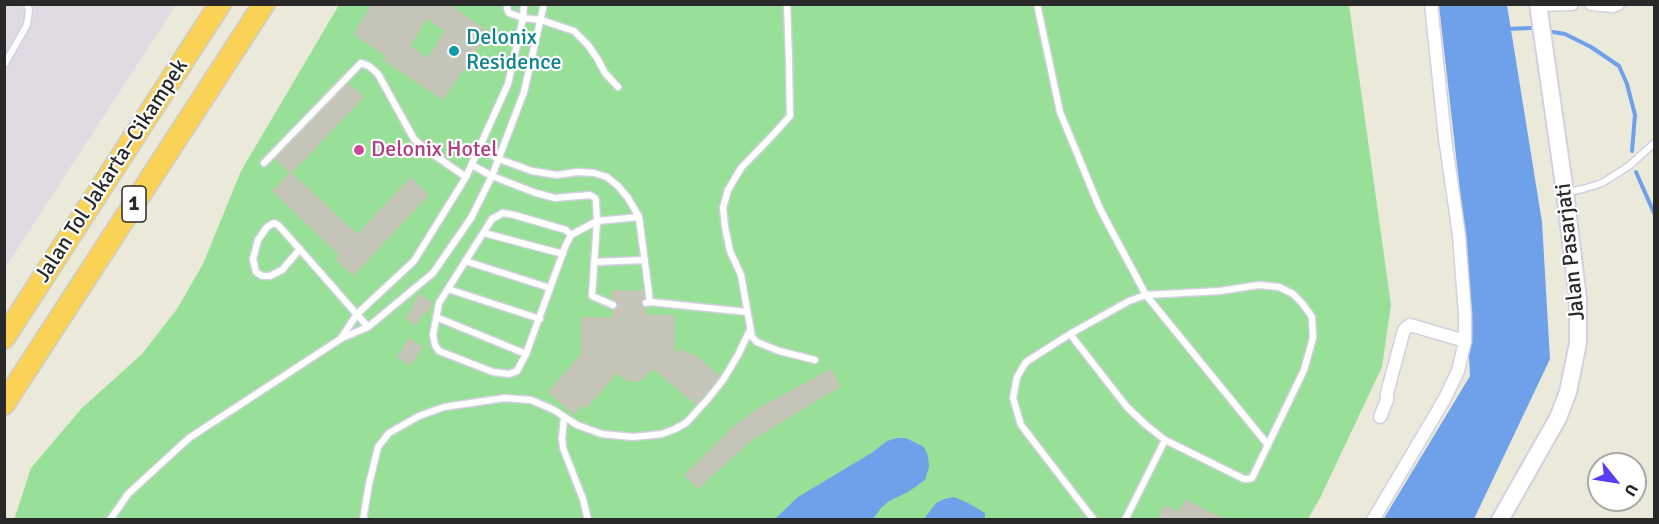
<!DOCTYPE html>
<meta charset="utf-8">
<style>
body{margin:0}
#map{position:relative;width:1659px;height:524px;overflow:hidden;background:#ebe9da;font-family:Signika,sans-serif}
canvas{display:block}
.frame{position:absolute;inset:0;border:6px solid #292929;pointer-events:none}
.north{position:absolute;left:1587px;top:452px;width:60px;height:60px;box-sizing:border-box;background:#fff;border:2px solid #a9a9a9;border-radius:50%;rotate:120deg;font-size:16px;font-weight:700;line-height:24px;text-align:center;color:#292929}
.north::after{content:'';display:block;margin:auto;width:21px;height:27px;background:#583df5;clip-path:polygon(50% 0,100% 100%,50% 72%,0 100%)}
</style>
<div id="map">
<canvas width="1659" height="524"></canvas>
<div class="frame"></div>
<div class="north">U</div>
</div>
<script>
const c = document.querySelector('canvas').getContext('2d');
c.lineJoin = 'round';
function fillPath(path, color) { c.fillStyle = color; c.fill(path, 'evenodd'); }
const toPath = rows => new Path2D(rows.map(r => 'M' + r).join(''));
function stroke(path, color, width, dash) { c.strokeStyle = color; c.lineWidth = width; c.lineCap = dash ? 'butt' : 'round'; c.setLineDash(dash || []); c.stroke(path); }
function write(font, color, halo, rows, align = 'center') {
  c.font = font + ' Signika,sans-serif'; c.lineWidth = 4.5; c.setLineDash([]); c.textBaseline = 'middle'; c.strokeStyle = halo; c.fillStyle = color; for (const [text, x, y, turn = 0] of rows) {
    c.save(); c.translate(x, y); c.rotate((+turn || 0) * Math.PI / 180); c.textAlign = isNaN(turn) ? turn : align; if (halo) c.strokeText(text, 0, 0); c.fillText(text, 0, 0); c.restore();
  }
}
const industrial = toPath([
 [5,5,176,5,5,268]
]);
const green = toPath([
 [339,5,1349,5,1391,305,1382,367,1320,498,1308,519,14,520,31,468,82,408,142,354,177,309,203,264,241,171]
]);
const water = toPath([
 [1439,5,1507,5,1542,222,1550,359,1474,519,1383,520,1470,376,1461,200],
 [897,438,906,438,924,447,928,456,929,467,925,480,908,492,889,501,881,508,873,519,775,519,798,497,873,452,887,441],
 [954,497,968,503,985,513,985,519,924,519,936,503,944,499]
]);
const stream = toPath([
 [1506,29,1531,28],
 [1553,32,1565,34,1591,47,1619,66,1627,84,1635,115,1632,151],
 [1636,172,1654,213]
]);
const building = toPath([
 [373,4,448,4,488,32,443,99,384,60,387,56,354,34,373,4],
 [427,18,446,31,428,59,409,46,427,18],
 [348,84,363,97,291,173,276,159,348,84],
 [291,173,357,235,411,178,428,195,353,275,336,259,340,255,273,191,291,173],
 [613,291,643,291,644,298,641,304,645,308,645,315,674,316,674,353,683,350,691,356,693,354,719,376,696,404,653,368,639,381,633,381,625,379,617,372,586,408,582,404,574,414,549,392,582,354,582,318,613,318,613,310,617,309,618,305,617,301,613,299,613,291],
 [419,295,432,303,426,313,424,312,415,325,406,318,414,306,413,305,419,295],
 [409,339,422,347,410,365,398,357,409,339],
 [831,370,840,386,752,439,698,488,685,475,737,424,760,408,831,370],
 [1185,500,1223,519,1158,519,1165,506,1179,512,1185,500]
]);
const service = toPath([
 [507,4,507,9,509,13,523,18,541,20,574,31,588,45,597,58,605,73,618,87],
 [787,4,789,60,790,116,771,137,741,168,728,190,723,208,725,227,730,251,741,275,752,337,757,342,779,351,815,360],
 [1037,4,1060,112,1100,209,1146,295,1268,445],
 [4,65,27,25,29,10,27,4],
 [479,149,499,159,532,171,557,175,577,172,594,173,607,177,618,186,628,198,639,217,650,302],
 [264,163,361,63,369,66,378,74,414,139,424,148,466,177],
 [472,165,492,176,536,193,555,198,590,195,595,198,596,201,597,221,592,296,613,305],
 [1566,192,1583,189,1602,183,1629,166,1653,144],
 [484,233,563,254],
 [571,235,566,230,514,215,503,213,492,219,439,303,433,335,435,345,439,351,493,372,509,374,517,371,526,354,565,247,571,235,597,221,639,217],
 [300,249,282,270,270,276,262,276,256,272,253,259,258,240,267,227,274,223,278,225,289,237,368,327],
 [465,261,550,288],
 [594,262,645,260],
 [448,289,540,319],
 [646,303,650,302,747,312],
 [436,317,526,354],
 [1070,334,1127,407,1146,425,1165,440,1244,479,1248,479,1252,478,1304,370,1313,338,1312,317,1302,303,1293,294,1279,287,1259,285,1220,291,1146,295,1129,301,1070,334,1026,362,1017,377,1013,398,1021,425,1094,520],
 [342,337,357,314,414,261,466,177,508,84,523,18,524,4],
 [564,417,562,438,563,448,583,499,588,520],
 [110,520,128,494,189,438,342,338,368,327,433,273,471,218,492,176,524,92,544,4],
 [363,520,369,484,378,447,389,433,419,416,444,407,505,398,531,400,554,410,577,425,602,434,633,437,662,434,675,429,686,423,707,400,723,380,738,355,750,330],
 [1125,520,1165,440]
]);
const minor = toPath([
 [1591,4,1613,6,1618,4],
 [1539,5,1572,4],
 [1380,417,1387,400,1387,393,1404,330,1407,327,1410,325,1465,341],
 [1373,520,1444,400,1458,371,1465,341,1465,315,1459,235,1445,138,1431,4]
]);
const secondary = toPath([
 [1500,520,1558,418,1568,392,1578,343,1578,299,1565,192,1538,4]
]);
const motorway = toPath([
 [4,338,220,4],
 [4,404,264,4]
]);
const markers = [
 [454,51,6,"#0f9aa8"],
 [359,150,6,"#d1479c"]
];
const shields = [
 [134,204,24]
];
const shieldNames = [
 ["1",134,204]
];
const cultureNames = [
 ["Delonix",466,38],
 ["Residence",466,63]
];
const hotelNames = [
 ["Delonix Hotel",371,150]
];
const streetNames = [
 ["Jalan Tol Jakarta–Cikampek",112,171,-57],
 ["Jalan Pasarjati",1571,252,-96]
];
fillPath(industrial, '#e0dbe3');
fillPath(green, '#98e098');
fillPath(water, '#6fa1eb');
stroke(stream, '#6fa1eb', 4);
fillPath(building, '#c6c5ba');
stroke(building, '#c6c5b4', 1.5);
stroke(service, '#d2d0e1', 9);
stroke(minor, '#d2d0e1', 15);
stroke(secondary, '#d2d0e1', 20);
stroke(motorway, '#ccc', 24);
stroke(service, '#fff', 6);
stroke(minor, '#fff', 12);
stroke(secondary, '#fff', 16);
stroke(motorway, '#fad356', 21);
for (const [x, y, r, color] of markers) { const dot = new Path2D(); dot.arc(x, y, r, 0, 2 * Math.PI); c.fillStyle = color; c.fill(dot); stroke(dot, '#fff', 2); }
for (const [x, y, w] of shields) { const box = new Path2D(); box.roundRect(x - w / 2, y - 18, w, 36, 4.5); c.fillStyle = '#fff'; c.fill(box); stroke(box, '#292929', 1.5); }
write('bold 21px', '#292929', null, shieldNames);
write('22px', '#0d838f', '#fff', cultureNames, 'left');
write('22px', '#b23c85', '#fff', hotelNames, 'left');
write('22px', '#292929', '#fff', streetNames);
</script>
